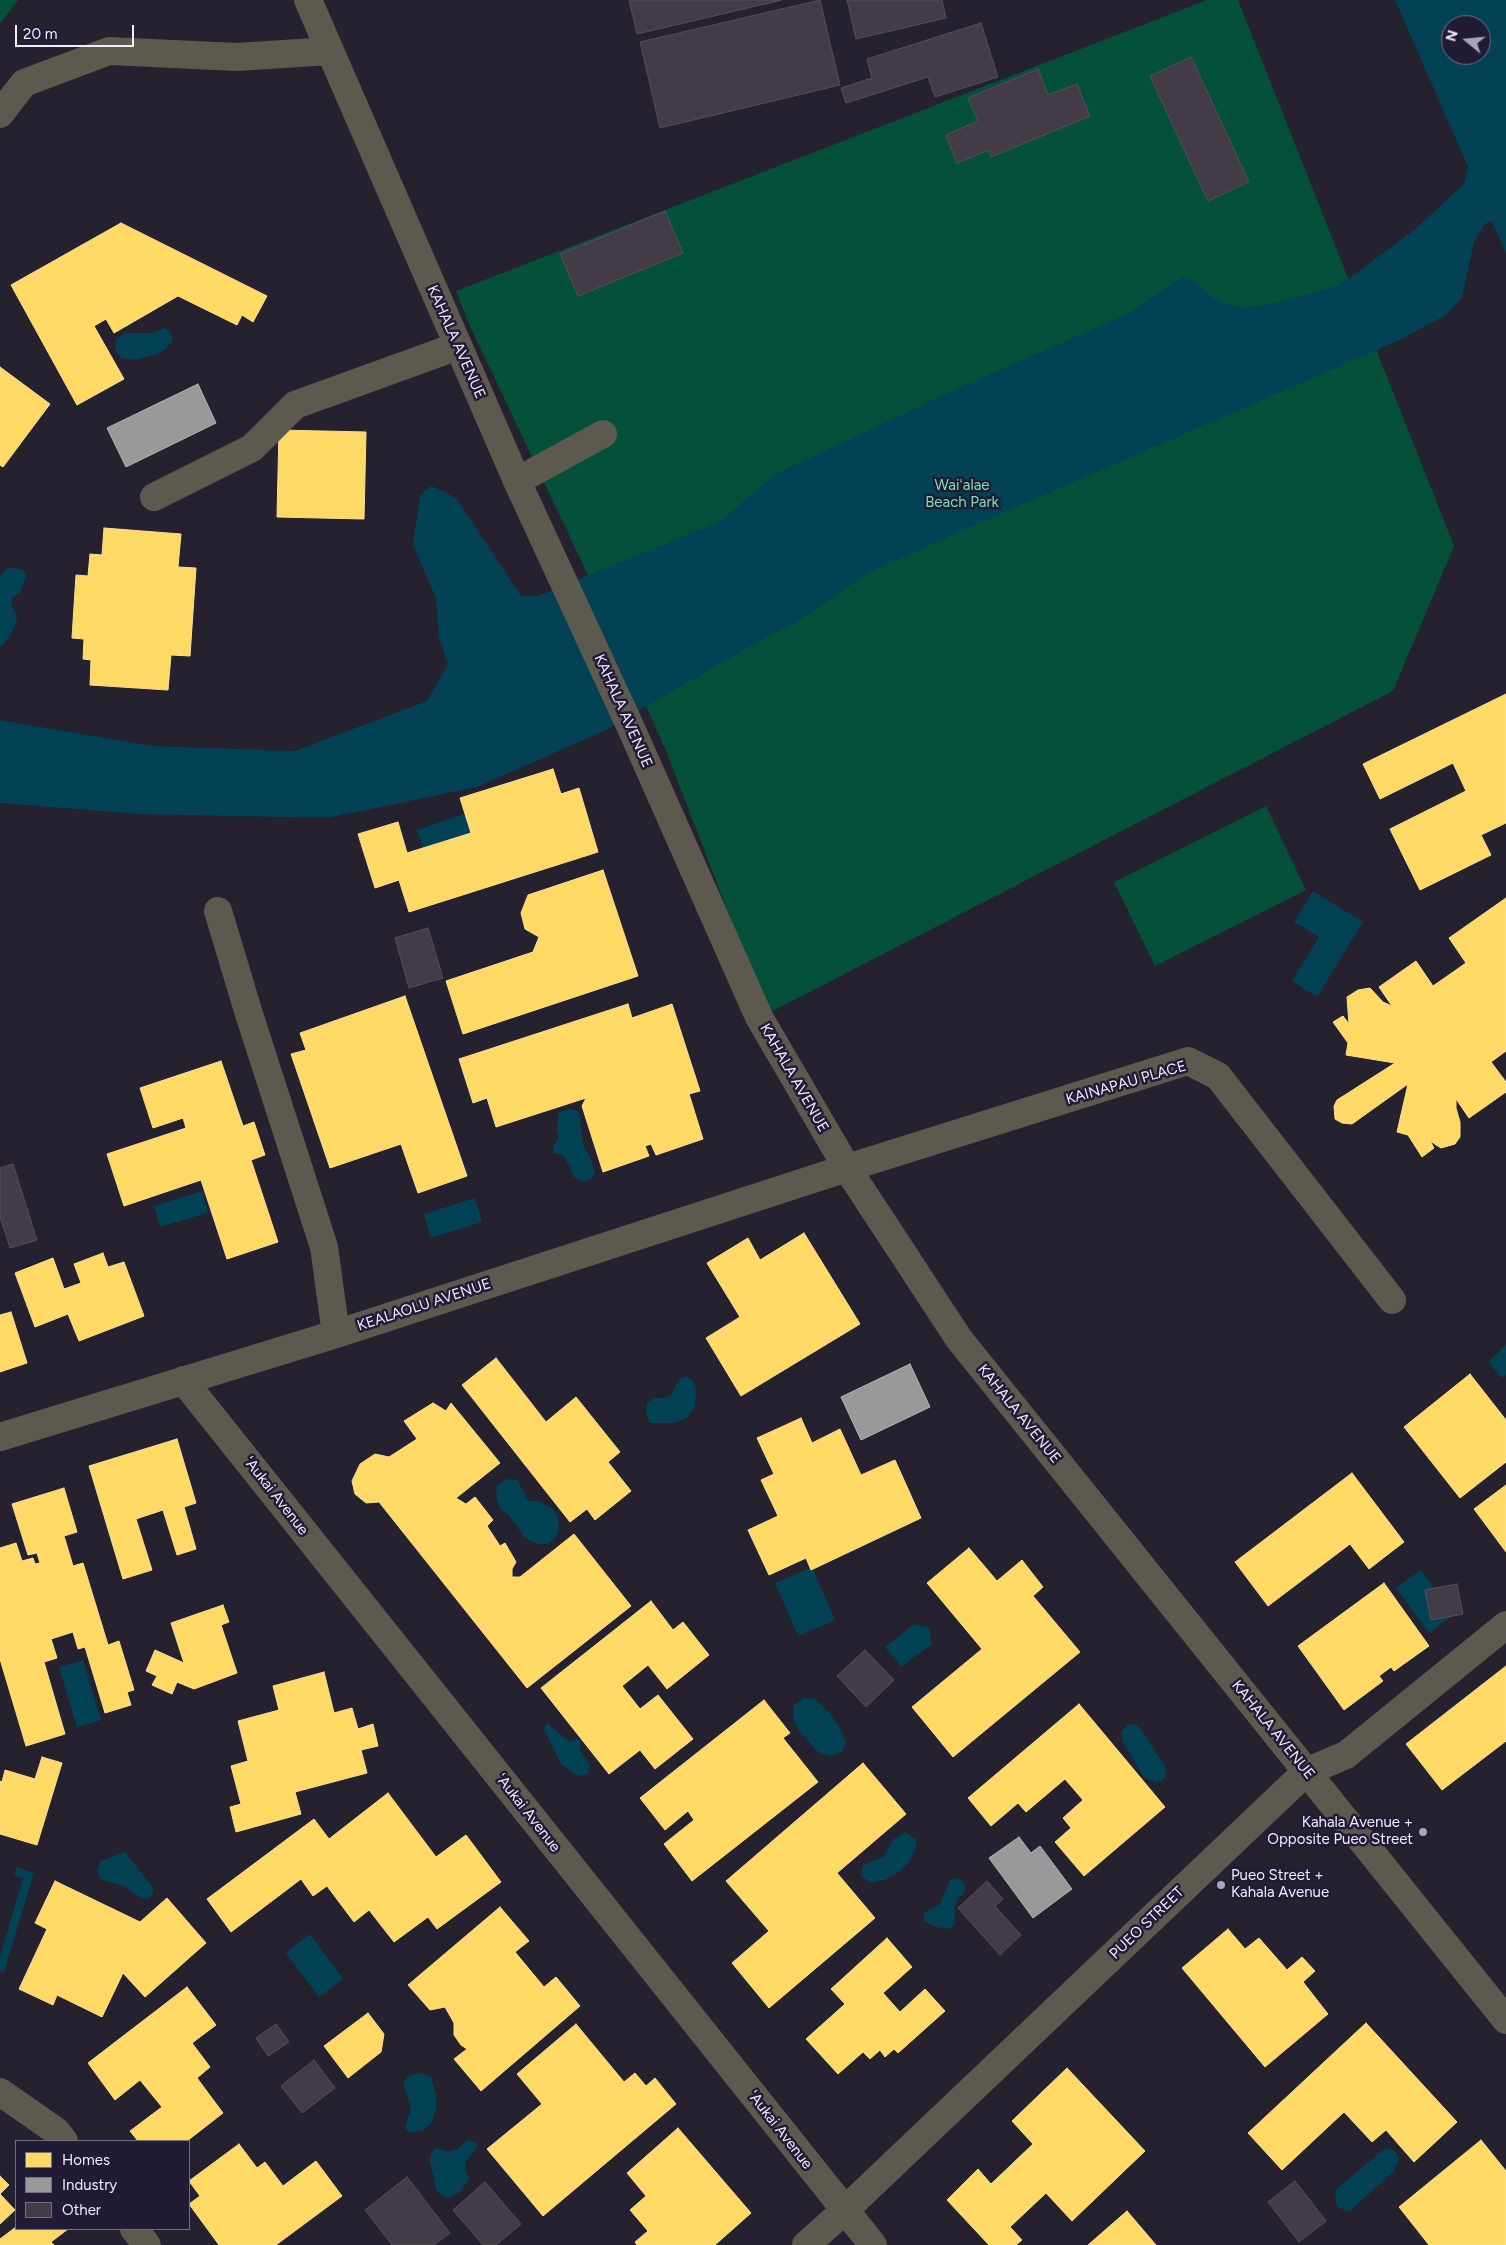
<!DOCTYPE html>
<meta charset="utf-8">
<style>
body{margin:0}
#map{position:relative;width:1506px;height:2245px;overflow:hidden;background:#25212f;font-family:Figtree,sans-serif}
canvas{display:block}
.legend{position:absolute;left:15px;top:2140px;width:175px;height:90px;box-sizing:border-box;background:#221b35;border:1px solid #746f85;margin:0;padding:6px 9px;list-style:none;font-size:15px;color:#f0ecfe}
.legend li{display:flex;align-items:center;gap:10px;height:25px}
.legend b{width:25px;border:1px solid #746f85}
.north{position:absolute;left:1441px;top:15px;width:50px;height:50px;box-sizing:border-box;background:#221b35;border:1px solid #746f85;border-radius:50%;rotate:287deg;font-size:14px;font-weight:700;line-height:20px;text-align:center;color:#f0ecfe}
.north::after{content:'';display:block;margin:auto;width:18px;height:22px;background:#a9a5b6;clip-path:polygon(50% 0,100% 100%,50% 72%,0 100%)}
.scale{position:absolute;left:15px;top:25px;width:119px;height:22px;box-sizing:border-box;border:2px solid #f0ecfe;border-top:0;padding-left:6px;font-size:15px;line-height:18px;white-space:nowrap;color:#f0ecfe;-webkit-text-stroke:4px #221b35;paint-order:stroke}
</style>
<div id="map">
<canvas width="1506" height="2245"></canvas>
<ul class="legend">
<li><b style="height:14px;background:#ffd966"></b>Homes</li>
<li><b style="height:14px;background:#999"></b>Industry</li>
<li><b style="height:14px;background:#433c46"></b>Other</li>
</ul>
<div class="north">N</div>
<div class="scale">20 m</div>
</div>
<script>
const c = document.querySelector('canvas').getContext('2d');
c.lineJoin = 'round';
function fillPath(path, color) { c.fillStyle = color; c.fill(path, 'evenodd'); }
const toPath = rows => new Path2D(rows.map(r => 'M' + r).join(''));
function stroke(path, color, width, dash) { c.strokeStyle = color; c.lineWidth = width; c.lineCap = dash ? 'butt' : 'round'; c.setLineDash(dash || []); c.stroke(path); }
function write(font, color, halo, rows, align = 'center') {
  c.font = font + ' Figtree,sans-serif'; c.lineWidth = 5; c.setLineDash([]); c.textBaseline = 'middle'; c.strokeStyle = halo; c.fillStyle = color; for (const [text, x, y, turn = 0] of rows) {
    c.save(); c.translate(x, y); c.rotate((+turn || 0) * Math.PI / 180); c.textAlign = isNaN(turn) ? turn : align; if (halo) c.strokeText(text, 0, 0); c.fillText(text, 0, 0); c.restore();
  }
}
const green = toPath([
 [0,0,18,0,0,24],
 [1207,0,1238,0,1454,546,1393,691,767,1014,667,753,587,573,469,324,456,291],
 [1266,806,1306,890,1155,966,1114,882]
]);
const water = toPath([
 [1395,0,1506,0,1506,253,1491,220,1484,225,1474,242,1462,298,1446,315,1400,340,970,527,868,573,798,621,750,646,604,731,477,787,328,818,140,814,0,803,0,720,153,746,295,751,427,701,448,664,439,638,436,598,413,545,420,495,431,486,446,492,458,501,521,596,538,596,719,522,776,474,970,383,1128,314,1182,277,1196,282,1206,293,1222,303,1245,308,1281,302,1340,285,1415,229,1464,184,1468,167],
 [1451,25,1481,25,1481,55,1451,55],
 [165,328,171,333,173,340,166,349,155,355,134,360,121,358,115,349,116,340,124,333,151,333],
 [9,567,23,570,27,575,20,593,12,598,11,604,17,616,16,623,10,636,0,648,0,576],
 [466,813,475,840,426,857,417,830],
 [1313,891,1363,922,1317,997,1292,981,1319,937,1294,922],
 [569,1109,579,1111,583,1145,590,1157,595,1173,590,1180,583,1182,574,1177,564,1156,554,1153,553,1147,559,1138,557,1129,558,1113],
 [202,1191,208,1213,160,1227,154,1206],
 [475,1198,482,1222,431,1238,424,1214],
 [1506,1345,1506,1375,1502,1378,1488,1362],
 [688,1377,695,1383,696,1393,695,1406,687,1418,674,1423,650,1423,646,1413,647,1403,654,1398,666,1398,672,1394,676,1384,681,1378],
 [506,1479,517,1480,529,1501,539,1501,553,1509,558,1517,559,1529,557,1536,548,1544,537,1544,525,1538,508,1514,501,1510,497,1500,496,1486],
 [812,1567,835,1620,798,1636,775,1583],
 [1421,1570,1453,1615,1429,1633,1396,1588],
 [914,1624,929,1627,932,1644,901,1667,885,1647],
 [83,1660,101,1720,77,1727,59,1667],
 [803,1698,814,1698,830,1713,841,1730,846,1742,842,1752,830,1756,818,1752,799,1731,793,1719,793,1706],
 [547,1723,570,1742,577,1739,581,1741,580,1751,590,1765,588,1774,578,1776,561,1764,544,1729],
 [1128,1724,1138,1725,1166,1768,1165,1778,1156,1783,1144,1777,1123,1742,1121,1732],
 [905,1832,917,1840,915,1850,909,1862,900,1871,885,1880,871,1883,861,1876,863,1865,883,1857,894,1839],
 [125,1852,153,1888,153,1893,148,1899,143,1899,122,1885,101,1880,97,1871,101,1861],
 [17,1867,34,1873,4,1972,0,1971,0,1957,23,1878,14,1875],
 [959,1878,965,1885,964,1893,958,1899,955,1907,955,1924,949,1929,936,1927,924,1921,924,1913,940,1904,950,1880],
 [310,1934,343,1979,319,1997,286,1953],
 [421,2073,431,2077,436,2094,436,2109,432,2122,424,2130,409,2133,405,2128,411,2106,403,2083,408,2076],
 [467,2140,473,2141,478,2145,466,2162,465,2170,469,2179,460,2192,448,2198,437,2192,430,2161,431,2154,436,2148,448,2151,458,2149],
 [1390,2149,1396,2152,1399,2159,1394,2171,1350,2211,1339,2208,1336,2203,1335,2190,1383,2150]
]);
const homes = toPath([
 [121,223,267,296,253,322,242,315,237,325,178,296,114,333,106,319,94,326,124,379,77,405,11,285,121,223],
 [0,367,50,404,3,467,0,465,0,367],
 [279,430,366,432,364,519,277,517,279,430],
 [104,528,181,534,178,567,196,568,190,656,171,655,168,690,90,685,91,660,83,659,84,639,72,638,76,575,88,576,90,554,102,555,104,528],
 [1506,694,1506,823,1481,835,1491,855,1420,890,1390,829,1466,791,1453,763,1380,799,1363,764,1506,694],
 [553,769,561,794,579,788,598,852,409,912,399,880,375,888,358,834,398,822,407,853,471,833,460,798,553,769],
 [603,870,638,976,463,1034,446,981,533,952,539,937,525,929,521,913,528,895,603,870],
 [1506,898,1506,1051,1491,1062,1506,1082,1506,1092,1469,1118,1456,1099,1456,1108,1460,1122,1460,1137,1455,1144,1441,1148,1430,1141,1434,1148,1422,1157,1408,1135,1397,1132,1408,1084,1352,1124,1342,1123,1335,1119,1334,1106,1337,1100,1395,1063,1346,1055,1348,1043,1333,1022,1343,1016,1349,1024,1347,997,1358,990,1370,988,1383,1002,1392,1006,1379,987,1416,961,1433,986,1466,963,1449,938,1506,898],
 [405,996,467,1176,418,1193,401,1144,330,1168,291,1054,306,1050,300,1033,405,996],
 [628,1004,632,1018,672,1004,700,1091,689,1094,703,1139,656,1155,651,1144,645,1146,649,1156,603,1172,582,1106,586,1098,496,1127,487,1098,473,1103,459,1059,628,1004],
 [221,1061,243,1126,254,1122,265,1155,251,1160,278,1242,227,1259,201,1180,124,1206,107,1154,186,1128,183,1118,153,1128,140,1088,221,1061],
 [804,1233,860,1324,741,1396,706,1338,740,1317,707,1263,748,1238,760,1260,804,1233],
 [103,1253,108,1267,124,1262,144,1316,79,1341,68,1314,35,1327,15,1273,53,1258,64,1289,81,1283,74,1264,103,1253],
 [11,1312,27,1363,0,1372,0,1315,11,1312],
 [496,1358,546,1422,576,1397,620,1452,608,1462,631,1491,595,1520,587,1509,570,1522,462,1385,496,1358],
 [1470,1374,1506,1420,1506,1462,1460,1498,1404,1427,1470,1374],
 [433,1403,446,1411,451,1403,500,1463,456,1498,466,1504,475,1497,493,1520,487,1526,500,1546,505,1543,516,1562,512,1569,512,1577,520,1577,574,1534,631,1606,527,1688,379,1502,366,1503,355,1494,352,1481,360,1464,375,1454,389,1457,417,1439,404,1421,433,1403],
 [801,1418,812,1443,840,1429,861,1475,895,1460,921,1518,811,1570,806,1558,769,1575,748,1530,778,1516,761,1480,774,1474,757,1438,801,1418],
 [177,1439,196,1503,184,1507,196,1549,177,1555,163,1510,136,1519,152,1570,123,1579,89,1466,177,1439],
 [1352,1473,1404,1542,1369,1569,1350,1544,1268,1606,1235,1562,1352,1473],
 [1506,1485,1506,1552,1474,1509,1506,1485],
 [64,1488,77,1532,64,1536,73,1566,83,1563,108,1645,119,1641,134,1690,127,1692,131,1705,105,1713,85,1647,78,1649,73,1632,51,1639,57,1658,44,1662,65,1734,26,1746,0,1659,0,1548,16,1543,22,1561,33,1558,35,1564,40,1563,37,1553,28,1555,12,1504,64,1488],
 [969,1548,997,1581,1022,1560,1043,1587,1033,1596,1080,1652,953,1757,912,1707,982,1649,927,1583,969,1548],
 [1384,1583,1429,1646,1394,1671,1391,1667,1379,1676,1383,1681,1344,1710,1298,1646,1384,1583],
 [651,1601,673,1630,683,1622,709,1655,667,1689,648,1665,622,1686,640,1709,658,1695,693,1739,655,1769,640,1750,609,1774,541,1688,651,1601],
 [223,1605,229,1622,221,1625,237,1673,194,1689,177,1682,172,1694,152,1685,157,1676,146,1671,155,1650,184,1663,171,1623,223,1605],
 [1506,1666,1506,1741,1442,1790,1406,1744,1506,1666],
 [324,1672,334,1713,352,1708,358,1729,373,1724,378,1746,361,1750,367,1773,295,1792,301,1814,236,1832,230,1807,241,1804,231,1766,248,1761,238,1721,279,1710,273,1686,324,1672],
 [764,1700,790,1733,783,1738,818,1782,692,1881,664,1844,694,1820,688,1811,665,1830,640,1798,764,1700],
 [1079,1704,1165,1807,1084,1876,1055,1842,1071,1828,1063,1818,1083,1800,1065,1779,1026,1812,1018,1803,991,1826,968,1798,1079,1704],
 [42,1757,62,1763,37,1845,0,1834,0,1781,2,1782,5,1770,35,1779,42,1757],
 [863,1763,906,1814,837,1873,875,1918,769,2008,732,1963,769,1931,726,1881,863,1763],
 [388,1793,436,1857,466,1835,501,1882,437,1929,428,1917,394,1942,369,1910,354,1922,327,1886,313,1896,301,1879,231,1932,207,1899,314,1819,329,1839,388,1793],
 [55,1881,140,1922,167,1898,206,1943,145,1997,123,1973,102,2017,57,1995,53,2005,19,1989,47,1929,35,1923,55,1881],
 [500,1907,529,1941,515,1952,544,1987,556,1977,580,2006,481,2091,454,2059,467,2049,461,2045,454,2035,454,2023,445,2007,430,2010,408,1985,500,1907],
 [1228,1929,1245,1949,1259,1938,1287,1970,1302,1957,1315,1971,1303,1982,1328,2014,1265,2067,1182,1968,1228,1929],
 [887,1938,912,1967,883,1993,900,2012,925,1989,945,2011,898,2053,894,2049,885,2057,880,2050,870,2059,863,2052,838,2074,806,2039,845,2004,831,1989,887,1938],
 [187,1987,216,2025,192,2043,210,2067,197,2078,223,2113,187,2141,138,2141,130,2131,162,2107,140,2080,115,2100,88,2063,187,1987],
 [368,2013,384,2034,381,2052,348,2078,324,2046,368,2013],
 [1366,2023,1457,2122,1414,2162,1386,2130,1372,2142,1344,2112,1282,2170,1248,2133,1366,2023],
 [576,2024,624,2082,635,2073,646,2086,655,2078,676,2104,543,2216,487,2149,542,2104,517,2074,576,2024],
 [1067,2068,1145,2151,1072,2221,1046,2193,1010,2227,1022,2240,1016,2245,989,2245,947,2200,978,2169,991,2184,1033,2144,1012,2121,1067,2068],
 [678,2128,751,2213,715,2245,637,2245,635,2242,648,2231,630,2210,646,2196,627,2173,678,2128],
 [1481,2140,1506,2171,1506,2245,1429,2245,1399,2207,1481,2140],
 [239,2144,257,2168,265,2162,283,2186,316,2161,342,2196,276,2245,219,2245,189,2204,200,2196,189,2181,239,2144],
 [0,2176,9,2185,0,2194,15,2210,0,2224,0,2176],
 [1127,2211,1156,2245,1088,2245,1127,2211],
 [16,2227,16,2229,68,2229,51,2242,54,2245,0,2245,0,2239,16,2227]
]);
const industry = toPath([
 [198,384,216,423,126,467,107,428,198,384],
 [910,1364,930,1407,861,1440,841,1397,910,1364],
 [1019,1837,1031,1853,1040,1846,1072,1889,1033,1918,989,1858,1019,1837]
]);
const building = toPath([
 [629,0,782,0,637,34,629,0],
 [820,0,840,85,660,128,640,42,820,0],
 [847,0,942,0,946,18,856,39,847,0],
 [981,23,998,77,935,97,928,77,846,103,841,88,872,78,867,59,981,23],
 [1191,57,1249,182,1208,201,1150,76,1191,57],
 [1038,69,1048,95,1077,84,1090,116,991,157,989,150,957,163,946,135,978,121,968,98,1038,69],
 [665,211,683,253,578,296,560,254,665,211],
 [428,928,443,978,409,988,395,938,428,928],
 [13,1164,37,1240,10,1248,0,1217,0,1168,13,1164],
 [1457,1584,1463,1614,1431,1620,1425,1590,1457,1584],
 [865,1650,894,1680,866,1707,837,1676,865,1650],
 [987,1881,1003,1899,995,1906,1021,1935,1000,1955,958,1908,987,1881],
 [276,2024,289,2042,268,2056,256,2038,276,2024],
 [314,2060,335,2088,302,2113,281,2086,314,2060],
 [407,2177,450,2233,434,2245,392,2245,365,2210,407,2177],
 [1295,2181,1326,2221,1299,2242,1268,2202,1295,2181],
 [485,2182,521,2224,496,2245,483,2245,453,2210,485,2182]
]);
const minor = toPath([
 [308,0,517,481,631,728,759,1017,847,1168,959,1339,1506,2020],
 [0,114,24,83,109,51,237,57,330,51],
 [517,481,603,434],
 [154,497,252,448,295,405,458,346],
 [218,911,249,1014,324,1247,336,1334],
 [183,1380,873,2245],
 [0,1437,336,1334,847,1168,1188,1061,1218,1076,1392,1300],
 [0,2092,56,2131,64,2141],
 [134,2229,147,2245],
 [806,2245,844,2211,1306,1772,1346,1755,1506,1625]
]);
const markers = [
 [1423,1832,5,"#a9a5b6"],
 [1221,1885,5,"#a9a5b6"]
];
const streetNames = [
 ["KAHALA AVENUE",456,342,66],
 ["KAHALA AVENUE",623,711,66],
 ["KAHALA AVENUE",794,1078,60],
 ["KAINAPAU PLACE",1126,1083,-16],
 ["KEALAOLU AVENUE",424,1305,-18],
 ["KAHALA AVENUE",1019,1414,51],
 ["ʻAukai Avenue",276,1496,52],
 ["KAHALA AVENUE",1273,1730,51],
 ["ʻAukai Avenue",528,1813,52],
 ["PUEO STREET",1147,1923,-44],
 ["ʻAukai Avenue",780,2130,52]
];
const parkNames = [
 ["Waiʻalae",962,486],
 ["Beach Park",962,503]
];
const poiNames = [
 ["Kahala Avenue +",1413,1823],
 ["Opposite Pueo Street",1413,1840],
 ["Pueo Street +",1231,1876,"left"],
 ["Kahala Avenue",1231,1893,"left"]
];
fillPath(green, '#05503a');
fillPath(water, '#034155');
fillPath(homes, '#ffd966');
stroke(homes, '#fadf94', 1);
fillPath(industry, '#999');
stroke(industry, '#b3b2b7', 1);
fillPath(building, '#433c46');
stroke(building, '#564e57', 1);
stroke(minor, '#5d594f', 28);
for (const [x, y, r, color] of markers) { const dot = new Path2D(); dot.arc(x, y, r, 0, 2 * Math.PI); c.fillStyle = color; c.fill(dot); stroke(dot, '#221b35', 2); }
write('15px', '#f0ecfe', '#221b35', streetNames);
write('15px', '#78e0b4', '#221b35', parkNames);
write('15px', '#f0ecfe', '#221b35', poiNames, 'right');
</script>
